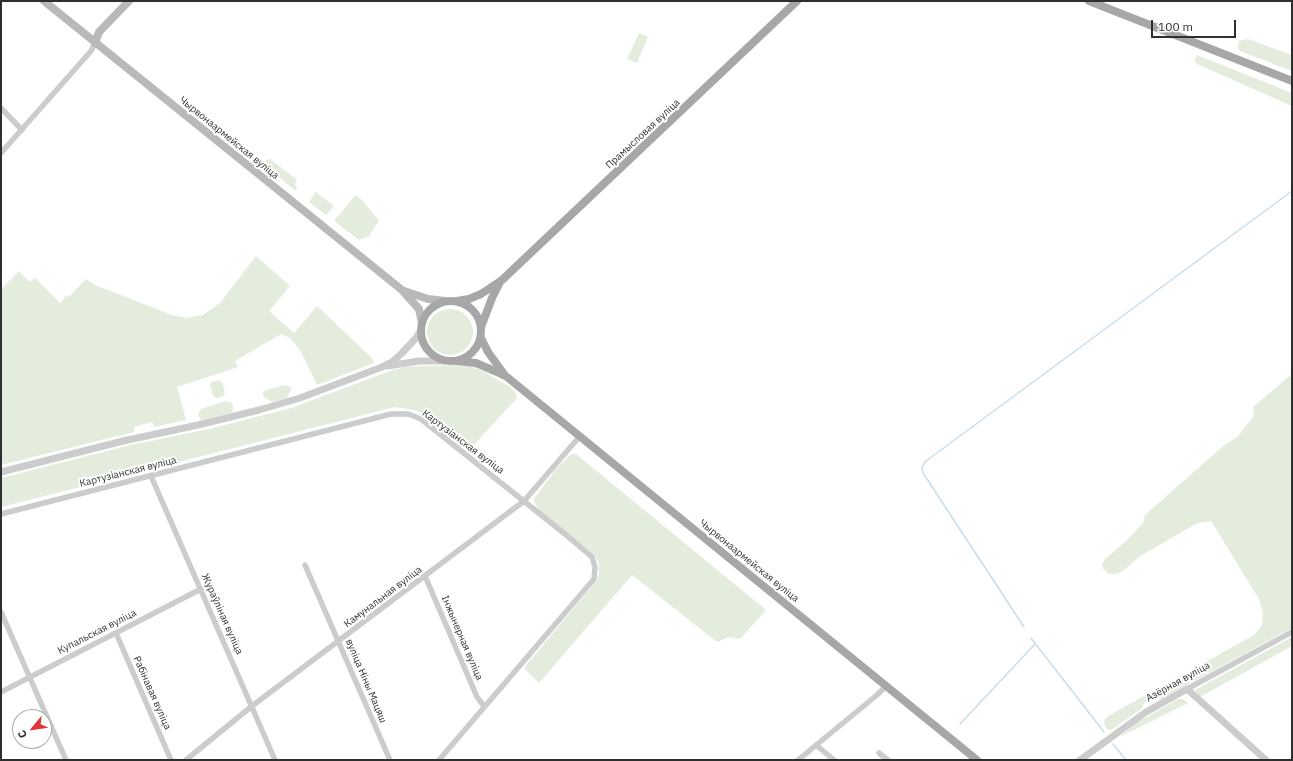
<!DOCTYPE html>
<meta charset="utf-8">
<style>
body{margin:0}
#map{position:relative;width:1293px;height:761px;overflow:hidden;background:#fff;font-family:"IBM Plex Sans",sans-serif}
canvas{display:block}
.frame{position:absolute;inset:0;border:2px solid #2f2f2f;pointer-events:none}
.north{position:absolute;left:12px;top:709px;width:40px;height:40px;box-sizing:border-box;background:#fff;border:1px solid #acacac;border-radius:50%;rotate:241deg;font-size:11px;font-weight:700;line-height:16px;text-align:center;color:#2f2f2f}
.north::after{content:'';display:block;margin:auto;width:14px;height:18px;background:#e23539;clip-path:polygon(50% 0,100% 100%,50% 72%,0 100%)}
.scale{position:absolute;left:1151px;top:20px;width:85px;height:18px;box-sizing:border-box;border:2px solid #2f2f2f;border-top:0;padding-left:5px;font-size:12px;line-height:14px;white-space:nowrap;color:#2f2f2f;-webkit-text-stroke:3px #fff;paint-order:stroke}
</style>
<div id="map">
<canvas width="1293" height="761"></canvas>
<div class="frame"></div>
<div class="north">С</div>
<div class="scale">100 m</div>
</div>
<script>
const c = document.querySelector('canvas').getContext('2d');
c.lineJoin = 'round';
function fillPath(path, color) { c.fillStyle = color; c.fill(path, 'evenodd'); }
const toPath = rows => new Path2D(rows.map(r => 'M' + r).join(''));
function stroke(path, color, width, dash) { c.strokeStyle = color; c.lineWidth = width; c.lineCap = dash ? 'butt' : 'round'; c.setLineDash(dash || []); c.stroke(path); }
function write(font, color, halo, rows, align = 'center') {
  c.font = font + ' "IBM Plex Sans",sans-serif'; c.lineWidth = 4; c.setLineDash([]); c.textBaseline = 'middle'; c.strokeStyle = halo; c.fillStyle = color; for (const [text, x, y, turn = 0] of rows) {
    c.save(); c.translate(x, y); c.rotate((+turn || 0) * Math.PI / 180); c.textAlign = isNaN(turn) ? turn : align; if (halo) c.strokeText(text, 0, 0); c.fillText(text, 0, 0); c.restore();
  }
}
const green = toPath([
 [639,33,648,37,637,63,627,59],
 [1248,39,1292,55,1292,71,1240,51,1238,47,1239,41],
 [1197,55,1292,93,1292,106,1197,64,1194,60],
 [270,159,297,180,295,184,297,188,296,191,263,164,266,160],
 [316,192,334,206,326,215,309,202],
 [357,196,363,201,379,221,369,236,359,240,334,221,354,197],
 [256,256,290,286,269,311,294,333,317,306,372,358,374,363,317,385,300,350,290,338,281,334,235,361,238,367,177,387,186,420,154,427,152,422,134,427,134,432,1,465,1,289,19,271,30,282,35,278,60,303,67,295,69,297,86,279,95,285,172,315,186,318,203,315,220,303],
 '427 332a23 23 0 1 1 46 0a23 23 0 1 1-46 0Z',
 [454,365,470,366,483,371,510,387,516,393,517,398,470,449,418,411,395,407,1,507,1,478,135,444,209,429,291,408,390,371,406,367],
 [1292,374,1292,628,1161,699,1156,695,1144,703,1141,709,1111,730,1107,729,1104,723,1105,719,1110,715,1254,635,1262,625,1263,612,1259,599,1211,521,1197,523,1139,557,1123,571,1116,574,1109,574,1103,569,1102,564,1105,559,1126,541,1143,523,1145,515,1222,447,1238,436,1254,416,1253,407],
 [218,380,222,382,225,393,223,396,217,398,213,396,210,384,211,382],
 [286,385,292,388,287,398,272,402,263,396,263,393,266,390],
 [226,401,232,403,233,406,233,411,231,413,202,420,199,417,198,414,201,409],
 [571,454,576,454,766,610,741,638,739,639,730,637,724,639,717,642,632,575,539,683,524,668,597,580,599,574,599,564,595,556,538,509,534,502,534,499,556,469],
 [1292,637,1292,646,1200,697,1195,690],
 [1178,699,1183,699,1188,703,1120,737,1136,723]
]);
const stream = toPath([
 [1024,627,923,473,922,467,926,461,1292,191],
 [1031,638,1104,732],
 [960,724,1035,644],
 [1113,744,1126,760]
]);
const minor = toPath([
 [1,108,22,130],
 [1,153,91,51,95,43],
 [151,476,275,760],
 [1,514,391,414,408,414,421,419,565,534,592,557,595,567,594,579,439,760],
 [305,565,390,760],
 [425,576,477,697,484,706],
 [1,612,66,760],
 [116,633,171,760],
 [1187,689,1292,632],
 [1,692,201,589],
 [816,745,834,760],
 [879,753,888,760],
 [186,760,252,706,524,501,580,436],
 [798,760,877,695,886,686]
]);
const tertiary = toPath([
 [388,366,419,361,446,361],
 [1,472,123,441,198,425,259,410,300,398,382,367,392,362,402,353,416,338,421,330],
 [1080,760,1146,712,1187,689,1266,760]
]);
const secondary = toPath([
 [44,1,402,290,419,309,422,323],
 [95,43,99,32,129,1],
 [404,291,428,299,445,301]
]);
const primary = toPath([
 [1089,1,1292,81],
 '421 331a30 30 0 1 1 60 0a30 30 0 1 1-60 0Z',
 [457,301,469,299,481,294,502,280,797,1],
 [481,327,492,298,500,282],
 [481,338,488,352,504,374],
 [457,361,476,363,497,372,507,377,977,760]
]);
const streetNames = [
 ["Прамысловая вуліца",643,134,-43],
 ["Чырвонаармейская вуліца",229,138,39],
 ["Картузіанская вуліца",463,442,37],
 ["Картузіанская вуліца",128,472,-14],
 ["Чырвонаармейская вуліца",749,561,39],
 ["Камунальная вуліца",383,597,-37],
 ["Жураўліная вуліца",222,614,66],
 ["Купальская вуліца",97,632,-27],
 ["Інжынерная вуліца",462,638,67],
 ["вуліца Ніны Мацяш",366,681,67],
 ["Азёрная вуліца",1178,682,-29],
 ["Рабінавая вуліца",152,693,66]
];
fillPath(green, '#e4ecdd');
stroke(stream, '#cadceb', 1.5);
stroke(minor, '#ccc', 5.5);
stroke(tertiary, '#ccc', 7);
stroke(secondary, '#b9b9b9', 8);
stroke(primary, '#a7a7a7', 8);
write('10px', '#2f2f2f', '#fff', streetNames);
</script>
